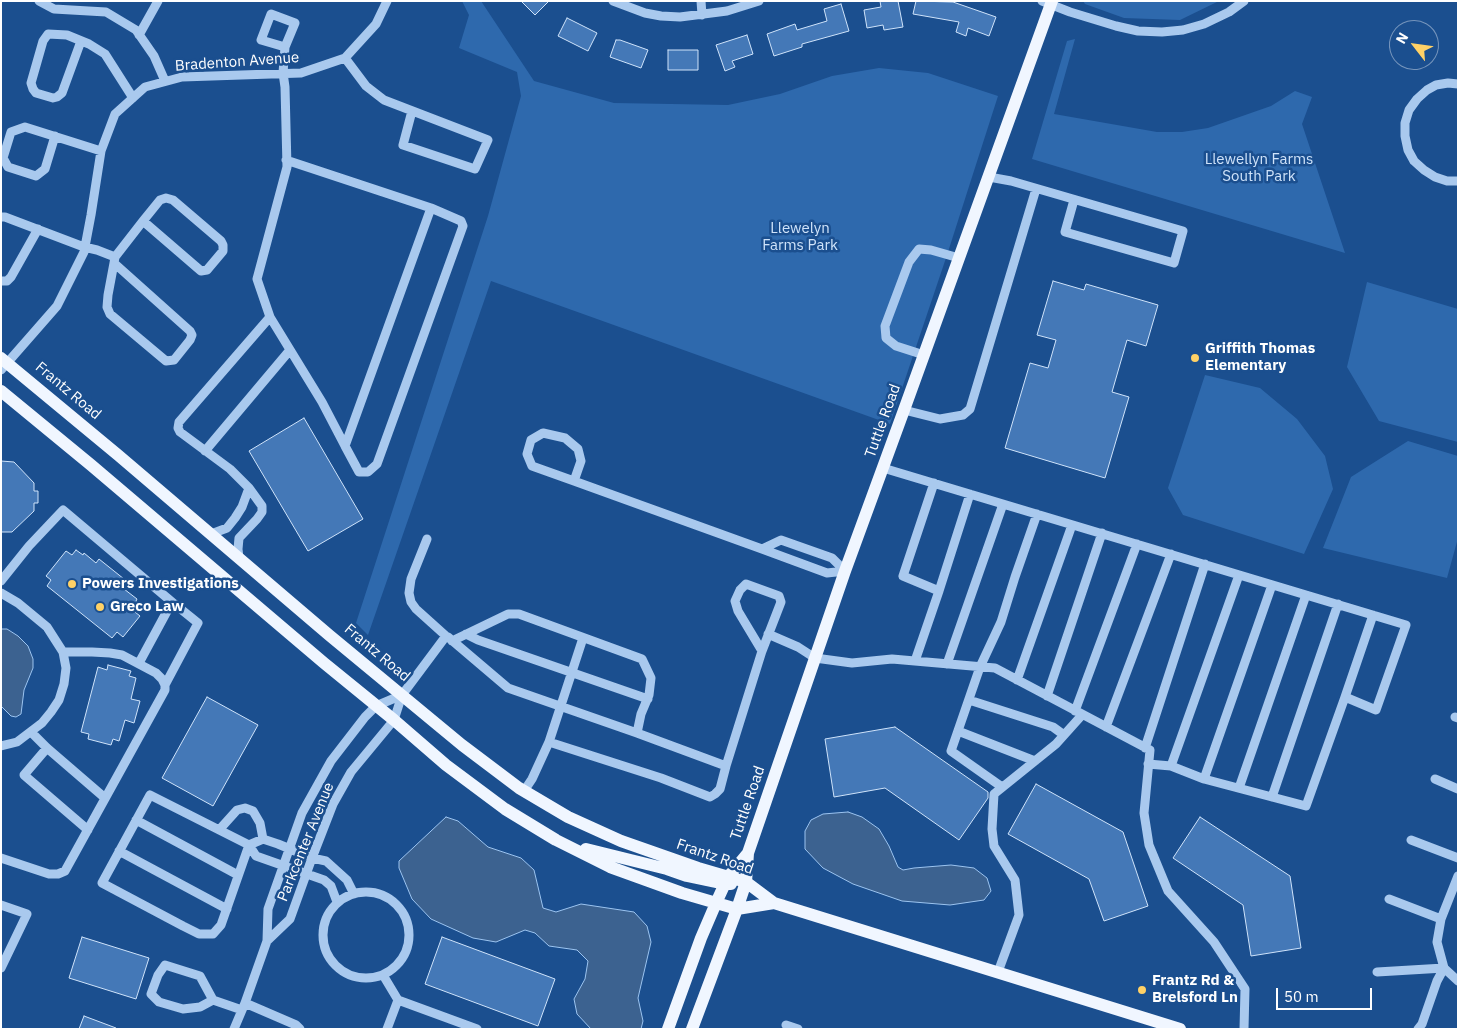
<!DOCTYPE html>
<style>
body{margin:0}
#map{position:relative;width:1459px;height:1030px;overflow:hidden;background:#1b4f8f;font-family:"IBM Plex Sans",sans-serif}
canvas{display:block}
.frame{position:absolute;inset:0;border:2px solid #fff;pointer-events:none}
.north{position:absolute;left:1389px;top:20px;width:50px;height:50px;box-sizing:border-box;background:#1b4f8f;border:1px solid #7695bc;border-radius:50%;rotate:300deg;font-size:14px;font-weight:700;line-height:20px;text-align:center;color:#fff}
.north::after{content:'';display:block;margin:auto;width:18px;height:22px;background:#ffd166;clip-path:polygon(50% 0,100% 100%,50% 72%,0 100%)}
.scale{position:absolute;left:1276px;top:988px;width:96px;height:22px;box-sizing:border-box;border:2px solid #fff;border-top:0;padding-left:6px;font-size:15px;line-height:18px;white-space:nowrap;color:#fff;-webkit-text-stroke:4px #1b4f8f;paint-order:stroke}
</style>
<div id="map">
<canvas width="1459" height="1030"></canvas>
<div class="frame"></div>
<div class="north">N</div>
<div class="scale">50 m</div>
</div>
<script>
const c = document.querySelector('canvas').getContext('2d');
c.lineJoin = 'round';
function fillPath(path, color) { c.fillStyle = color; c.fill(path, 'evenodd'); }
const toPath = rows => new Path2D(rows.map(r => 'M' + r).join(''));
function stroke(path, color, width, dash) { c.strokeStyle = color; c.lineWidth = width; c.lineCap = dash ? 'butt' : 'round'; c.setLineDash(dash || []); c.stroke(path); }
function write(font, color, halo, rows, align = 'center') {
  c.font = font + ' "IBM Plex Sans",sans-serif'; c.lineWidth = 5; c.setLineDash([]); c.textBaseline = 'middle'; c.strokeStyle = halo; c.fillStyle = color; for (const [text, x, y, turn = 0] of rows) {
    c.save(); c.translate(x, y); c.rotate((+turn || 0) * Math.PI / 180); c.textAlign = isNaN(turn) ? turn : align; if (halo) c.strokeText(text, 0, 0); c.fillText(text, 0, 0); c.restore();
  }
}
const green = toPath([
 [462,1,481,1,534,81,614,103,728,105,780,94,832,76,879,68,928,73,998,96,947,255,890,424,491,281,368,635,356,623,488,216,521,96,517,72,459,48,469,15],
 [1083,1,1219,1,1180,20,1124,18,1085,4],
 [1075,39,1054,114,1157,132,1182,132,1208,128,1271,106,1295,91,1312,97,1302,124,1345,253,1032,159,1067,41],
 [1367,282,1458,309,1458,442,1379,421,1347,367],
 [1205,375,1260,388,1297,419,1325,456,1333,489,1304,554,1183,515,1168,488],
 [1408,441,1458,456,1458,538,1447,578,1323,548,1351,477]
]);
const water = toPath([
 [1,629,7,629,18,636,28,646,33,659,33,668,24,690,21,714,16,717,11,716,1,706,1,629],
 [848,812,862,817,879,829,889,846,898,867,903,870,914,868,951,865,974,868,987,878,991,891,984,900,950,905,902,901,853,884,823,868,805,849,805,831,811,820,823,814,848,812],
 [446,817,458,821,488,847,521,858,534,870,543,908,556,912,581,904,634,912,647,926,651,942,638,998,643,1021,641,1029,591,1029,577,1014,574,999,585,979,588,961,577,950,549,946,535,933,525,930,496,942,473,938,431,919,412,899,399,868,399,861,446,817]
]);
const building = toPath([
 [521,1,549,1,535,15,521,1],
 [880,1,898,1,903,27,884,30,883,25,867,28,864,10,881,7,880,1],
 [916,1,953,2,996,17,989,36,968,28,966,36,956,32,959,22,913,14,916,1],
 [841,4,849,31,802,44,802,47,774,56,767,34,795,24,797,30,827,21,824,9,841,4],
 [567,18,597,33,588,51,558,36,567,18],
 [747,35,753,54,732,61,735,67,725,71,716,45,747,35],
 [616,40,620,40,648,50,641,68,610,57,616,40],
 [668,50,698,50,698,70,668,70,668,50],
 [1053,281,1084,290,1086,284,1158,305,1146,346,1127,340,1112,392,1129,397,1105,478,1005,448,1030,363,1048,368,1056,340,1037,335,1053,281],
 [304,418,363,519,308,551,249,451,304,418],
 [1,461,14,462,34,483,34,491,38,491,38,503,34,503,34,511,12,532,1,532,1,461],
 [76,550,83,555,84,553,96,563,99,559,129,583,124,589,137,599,136,601,141,605,135,612,140,616,123,637,117,632,112,638,47,586,51,580,46,576,66,551,72,555,76,550],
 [108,665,131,671,129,676,136,678,131,699,140,701,134,723,125,720,119,741,113,739,111,745,88,739,89,734,81,732,98,667,107,670,108,665],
 [207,697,258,725,213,806,162,778,207,697],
 [895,727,988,792,988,798,959,840,885,788,834,797,825,739,895,727],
 [1036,784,1123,832,1148,906,1104,921,1089,879,1008,834,1036,784],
 [1200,817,1290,876,1301,948,1251,956,1243,905,1173,858,1200,817],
 [82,937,149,958,136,999,69,978,82,937],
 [442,937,555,979,538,1026,425,984,442,937],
 [84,1016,116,1028,115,1029,79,1029,84,1016]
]);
const minor = toPath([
 [39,1,54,9,106,12,136,30,154,56,165,81],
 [613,1,645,13,661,16,680,17,727,11,759,1],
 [701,1,702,15],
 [1042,1,1070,12,1116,26,1138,31,1162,32,1183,30,1204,24,1229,12,1244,1],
 [139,35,158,1],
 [81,41,62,93,57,97,53,98,36,93,33,89,31,83,43,41,48,34,67,35,89,44,105,54,133,98],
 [345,58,366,86,384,100,488,140,475,169,403,145,412,111],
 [1458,84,1448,83,1436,85,1427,90,1417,99,1409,110,1405,123,1405,136,1408,150,1414,161,1424,170,1435,177,1447,181,1458,181],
 [55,136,45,169,36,176,8,167,3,158,11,132,25,127,101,151],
 [989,177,1011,181,1183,231,1174,263,1065,232,1074,200],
 [1,217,5,217,84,247,97,250,115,257,114,263,108,295,107,307,110,314,166,361,174,360,190,340,192,335,190,331,114,263],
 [115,257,143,221,160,200,166,198,173,200,221,241,223,245,223,251,207,270,201,271,143,221],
 [1,281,7,281,11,277,38,229],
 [270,317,322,402,345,446,431,208,286,160],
 [924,355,896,346,886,338,885,326,909,262,919,249,931,250,959,258],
 [1,370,57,306,84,252,91,215,101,151,115,114,145,87,182,77,301,73,345,58,376,24,387,1],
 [904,410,940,419,963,415,970,409,1036,189],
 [345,446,359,472,368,472,377,464,463,226,461,221,431,208],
 [205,451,290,350],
 [883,468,1406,625,1376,710,1345,697,1306,806,1204,779,1171,766,1148,764],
 [574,481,581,461,578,449,565,438,543,433,531,440,527,454,532,466,574,481,762,549,827,573,845,571],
 [211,534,227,528,235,518,242,507,249,488],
 [762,549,781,540,832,558,845,571],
 [239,558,238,549,239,538,257,519,262,512,262,506,249,488,230,469,180,432,178,428,179,422,270,317,257,279,287,167,285,87,283,73,285,47,295,23,271,14,261,40,285,47],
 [1,581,29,546,63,510,172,602,139,663],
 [939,591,970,494],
 [1,593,18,603,47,627,63,652,66,668,64,684,59,700,51,712,42,723,17,742,1,746],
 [466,634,478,640,648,699],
 [768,634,798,647,815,658,852,663,892,659,995,668,1150,750,1144,813,1149,845,1168,891,1214,942,1245,989,1244,1029],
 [448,637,508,688,637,733],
 [452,641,508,614,519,614,642,659,651,678,649,695,641,714,637,733,726,766],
 [915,661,939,591,903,576,934,483],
 [947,664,1003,504],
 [1017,680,1072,525],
 [165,685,198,623,172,602],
 [1047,696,1102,533],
 [1345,697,1373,615],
 [969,700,1053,727,1064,735],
 [1075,711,1137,544],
 [1455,717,1458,718],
 [1106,727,1171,554],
 [958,731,1035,761],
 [31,732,47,748,105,798],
 [549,742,661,778,710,797,715,794,720,789,726,766,762,651,781,602,779,596,746,584,740,590,735,601,738,611,762,651],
 [47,748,24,775,88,830],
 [1145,748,1205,564],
 [1171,766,1239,575],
 [1204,779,1272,585],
 [1435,779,1458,789],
 [1002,787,951,751,980,667,1001,622,1015,577,1037,514],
 [1239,788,1306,595],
 [524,791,532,779,549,742,583,638],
 [1272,797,1338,604],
 [136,820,238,875],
 [219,830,237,810,245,808,253,811,260,823,263,839],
 [1411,840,1458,858],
 [119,851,227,909],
 [1,858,49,874,58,874,65,871,165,690,165,685,162,679,156,673,122,655,110,653,92,652,63,652],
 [1458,876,1441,919,1437,942,1444,968,1458,981],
 '323 935a43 43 0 1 1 86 0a43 43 0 1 1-86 0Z',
 [1389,899,1441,919],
 [337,902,331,886,324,880,256,856,249,845,150,795,102,883,183,926,199,934,213,934,221,925,249,845,263,839,278,844,312,858,326,861,347,880,354,894],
 [1,905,27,914,1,968],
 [267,941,290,919,312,858,333,804,351,772,394,720,402,695,446,636,416,609,411,602,409,593,411,579,427,539],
 [998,972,1019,915,1015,880,994,846,992,829,994,794,1056,744,1082,715],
 [1377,972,1444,968,1437,981,1422,1024,1418,1029],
 [383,975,398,1000,477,1029],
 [213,1000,200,1007,183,1009,159,1002,151,994,158,975,165,965,200,976,213,1000,242,1010],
 [245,1003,296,1025,300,1029],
 [786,1025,798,1029],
 [234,1029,245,1003,267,941,268,909,302,813,331,761,365,717,376,706,402,695],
 [387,1029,398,1000]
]);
const major = toPath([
 [1,358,118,455,329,635,462,745,519,788,568,817,621,841,698,868,746,882,774,903,1180,1029],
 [1,391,91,465,324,663,394,720,446,765,505,809,556,840,610,867,682,893,737,909,774,903],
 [586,849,667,869,687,876,725,884,731,884],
 [668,1029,701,938,716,903,728,877,748,853],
 [692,1029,737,909,746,882,748,853,845,571,904,410,1052,1]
]);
const markers = [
 [1195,358,5,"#ffd166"],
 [72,584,5,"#ffd166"],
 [100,607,5,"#ffd166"],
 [1142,990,5,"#ffd166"]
];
const streetNames = [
 ["Bradenton Avenue",237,62,-4],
 ["Frantz Road",68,391,40],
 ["Tuttle Road",883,421,-70],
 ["Frantz Road",377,653,40],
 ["Tuttle Road",748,803,-71],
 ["Parkcenter Avenue",306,842,-68],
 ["Frantz Road",715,857,19]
];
const parkNames = [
 ["Llewellyn Farms",1259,160],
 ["South Park",1259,177],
 ["Llewelyn",800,229],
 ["Farms Park",800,246]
];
const poiNames = [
 ["Griffith Thomas",1205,349],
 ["Elementary",1205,366],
 ["Powers Investigations",82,584],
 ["Greco Law",110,607],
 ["Frantz Rd &",1152,981],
 ["Brelsford Ln",1152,998]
];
fillPath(green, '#2e69ad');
fillPath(water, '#3c6290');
stroke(water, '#9cc4f0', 1);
fillPath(building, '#4478b7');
stroke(building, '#cfe3fa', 1);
stroke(minor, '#a9c9ee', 9);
stroke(major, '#f0f6ff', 12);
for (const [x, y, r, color] of markers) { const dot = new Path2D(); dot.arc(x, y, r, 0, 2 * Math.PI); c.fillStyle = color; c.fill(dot); stroke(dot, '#1b4f8f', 2); }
write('15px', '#fff', '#1b4f8f', streetNames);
write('15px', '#cfe3fa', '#1b4f8f', parkNames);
write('bold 15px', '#fff', '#1b4f8f', poiNames, 'left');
</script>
